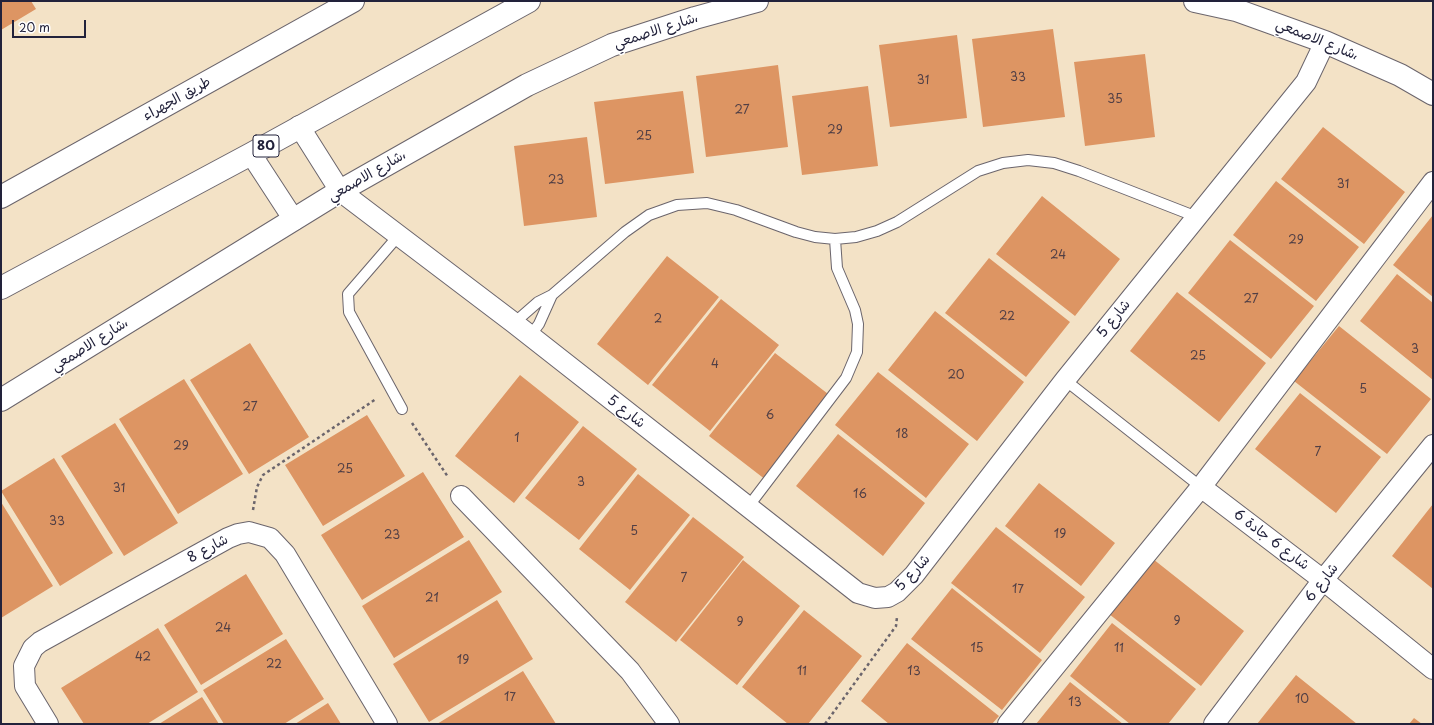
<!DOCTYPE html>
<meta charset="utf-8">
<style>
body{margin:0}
#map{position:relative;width:1434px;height:725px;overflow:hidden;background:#f3e2c6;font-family:"Playpen Sans",sans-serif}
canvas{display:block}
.frame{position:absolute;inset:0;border:2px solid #22223b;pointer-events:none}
.scale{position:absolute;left:12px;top:20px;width:74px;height:18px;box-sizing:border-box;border:2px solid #22223b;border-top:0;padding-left:5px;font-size:12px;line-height:14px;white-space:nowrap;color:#22223b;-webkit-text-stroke:3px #fff;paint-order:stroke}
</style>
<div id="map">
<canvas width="1434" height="725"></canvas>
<div class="frame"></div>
<div class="scale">20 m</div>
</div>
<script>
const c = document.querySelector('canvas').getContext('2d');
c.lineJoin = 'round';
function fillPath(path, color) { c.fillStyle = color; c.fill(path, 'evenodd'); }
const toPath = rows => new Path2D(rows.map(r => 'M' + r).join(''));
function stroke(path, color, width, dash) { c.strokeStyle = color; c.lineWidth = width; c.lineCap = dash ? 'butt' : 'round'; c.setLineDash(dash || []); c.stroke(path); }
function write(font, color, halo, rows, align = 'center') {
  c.font = font + ' "Playpen Sans","Playpen Sans Arabic",sans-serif'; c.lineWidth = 3; c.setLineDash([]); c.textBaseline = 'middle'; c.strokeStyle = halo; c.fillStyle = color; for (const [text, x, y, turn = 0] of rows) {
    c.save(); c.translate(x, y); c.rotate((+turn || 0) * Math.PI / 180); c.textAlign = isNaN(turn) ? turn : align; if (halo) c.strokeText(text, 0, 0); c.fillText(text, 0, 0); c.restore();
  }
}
const building = toPath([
 [1,1,31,1,36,9,1,30],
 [1053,29,1065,117,983,127,972,39],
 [957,35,967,118,890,127,879,45],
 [1145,54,1155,137,1085,146,1074,62],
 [778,65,788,147,706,157,696,76],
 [868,86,878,166,802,175,792,96],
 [683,91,694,173,605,184,594,102],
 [1323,127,1405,192,1364,244,1281,179],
 [587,137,597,217,524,226,514,146],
 [1276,181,1359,247,1316,301,1233,235],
 [1042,196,1120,259,1075,316,996,254],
 [1433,215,1433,297,1393,265],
 [1230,240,1314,306,1271,359,1188,293],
 [667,256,719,297,648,385,597,344],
 [989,258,1070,322,1026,377,945,313],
 [1397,274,1433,303,1433,380,1360,321],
 [1177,292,1266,363,1219,422,1130,351],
 [721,299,779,345,710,431,652,385],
 [935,311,1024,382,977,441,888,370],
 [1339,326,1431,399,1387,454,1294,381],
 [250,343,309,437,249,474,190,380],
 [775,353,832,397,766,480,709,436],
 [878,372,969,444,926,498,835,425],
 [520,375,579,422,514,503,455,456],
 [184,379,243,474,178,514,119,419],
 [1300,393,1381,457,1336,513,1255,449],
 [367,415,405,476,323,526,285,465],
 [115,423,178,523,124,556,61,456],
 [583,426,637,469,579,540,525,498],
 [838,434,925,503,883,556,796,486],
 [54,458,113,553,60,586,1,491],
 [423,472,464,537,362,600,321,535],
 [638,474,690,515,630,590,579,549],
 [1039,483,1115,543,1081,586,1005,526],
 [1,502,53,586,1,618],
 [1433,504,1433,589,1392,556],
 [693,517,744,557,676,642,625,602],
 [996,527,1085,597,1040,653,951,583],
 [469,540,502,592,394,658,362,606],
 [1153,559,1244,631,1201,686,1109,614],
 [743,560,800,606,737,685,680,640],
 [246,574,283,634,201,685,164,625],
 [952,588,1042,660,1002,710,911,639],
 [497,600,533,659,429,722,393,664],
 [804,610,862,656,808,724,788,724,742,687],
 [1112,623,1196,689,1168,724,1130,724,1070,676],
 [158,628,198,692,147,724,84,724,61,688],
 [286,639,324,699,284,724,224,724,203,690],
 [907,643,999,716,992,724,889,724,861,701],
 [523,671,556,724,437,724],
 [1296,675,1357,724,1257,724],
 [1070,682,1123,724,1036,724],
 [202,697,219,724,159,724],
 [328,703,341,724,295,724],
 [1414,718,1422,724,1409,724]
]);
const path = toPath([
 [412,423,448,477],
 [253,510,257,487,263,475,376,399],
 [825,724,896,626,897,617]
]);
const service = toPath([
 [399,235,348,294,349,312,402,409],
 [514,323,538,302,552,295,625,232,649,215,677,205,707,203,736,210,796,232,815,237,835,239,856,237,877,231,897,222,978,171,1003,163,1028,160,1054,163,1079,171,1197,217],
 [530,336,539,324,552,295],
 [1065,380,1201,487],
 [748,507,846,378,857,352,858,324,855,310,837,268,835,239]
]);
const minor = toPath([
 [299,126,340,191,514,323,858,593,875,598,888,597,897,592,914,575,1065,380,1306,82,1325,42],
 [251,154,294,220],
 [1201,487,1323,580,1433,669],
 [461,496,630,671,669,724],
 [48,724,25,686,24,666,33,648,40,642,228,538,238,534,249,532,270,538,285,554,387,724],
 [1008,724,1201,487,1433,182],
 [1214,724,1323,580,1433,445]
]);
const tertiary = toPath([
 [1195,1,1236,10,1325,42,1400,75,1433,94],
 [1,400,340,191,527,85,612,45,695,18,757,1]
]);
const trunk = toPath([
 [1,197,353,1],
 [1,288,251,154,529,1]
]);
const numberNames = [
 ["33",1018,78],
 ["31",923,81],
 ["35",1115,100],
 ["27",742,111],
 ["29",835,131],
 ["25",644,137],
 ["23",556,181],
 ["31",1343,185],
 ["29",1296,241],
 ["24",1058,256],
 ["27",1251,300],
 ["22",1007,317],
 ["2",658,320],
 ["3",1415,350],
 ["25",1198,357],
 ["4",715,365],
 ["20",956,376],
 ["5",1363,390],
 ["27",250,408],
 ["6",770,416],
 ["18",902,435],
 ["1",517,439],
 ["29",181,447],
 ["7",1318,453],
 ["25",345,470],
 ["3",581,483],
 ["31",119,489],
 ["16",860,495],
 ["33",57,522],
 ["5",634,532],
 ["19",1060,535],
 ["23",392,536],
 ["7",684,579],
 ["17",1018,590],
 ["21",432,599],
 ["9",1177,622],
 ["9",740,623],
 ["24",223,629],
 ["15",977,649],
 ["11",1119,649],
 ["42",143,658],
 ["19",463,661],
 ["22",274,665],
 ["11",802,672],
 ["13",914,672],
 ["17",510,698],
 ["10",1302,700],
 ["13",1075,703]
];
const shields = [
 [266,146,26]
];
const shieldNames = [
 ["80",266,146]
];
const streetNames = [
 ["شارع الاصمعي،",656,31,-18],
 ["شارع الاصمعي،",1317,40,22],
 ["طريق الجهراء",177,99,-29],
 ["شارع الاصمعي،",367,176,-30],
 ["شارع 5",1114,319,-51],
 ["شارع الاصمعي،",90,345,-32],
 ["شارع 5",626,412,38],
 ["شارع 6 جادة 6",1271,540,37],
 ["شارع 8",208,549,-28],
 ["شارع 5",913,573,-47],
 ["شارع 6",1322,583,-52]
];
fillPath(building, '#dd9563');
stroke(service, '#6b656c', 12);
stroke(minor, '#6b656c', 22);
stroke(tertiary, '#6b656c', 24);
stroke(trunk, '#6b656c', 24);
stroke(path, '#6b656c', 2.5, [3, 3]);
stroke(service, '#fff', 10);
stroke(minor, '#fff', 20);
stroke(tertiary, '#fff', 22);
stroke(trunk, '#fff', 22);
write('12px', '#513f45', null, numberNames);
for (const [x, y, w] of shields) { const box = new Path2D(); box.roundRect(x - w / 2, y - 11, w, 22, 3); c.fillStyle = '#fff'; c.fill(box); stroke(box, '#22223b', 1); }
write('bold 13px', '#22223b', null, shieldNames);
write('14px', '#22223b', '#fff', streetNames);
</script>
